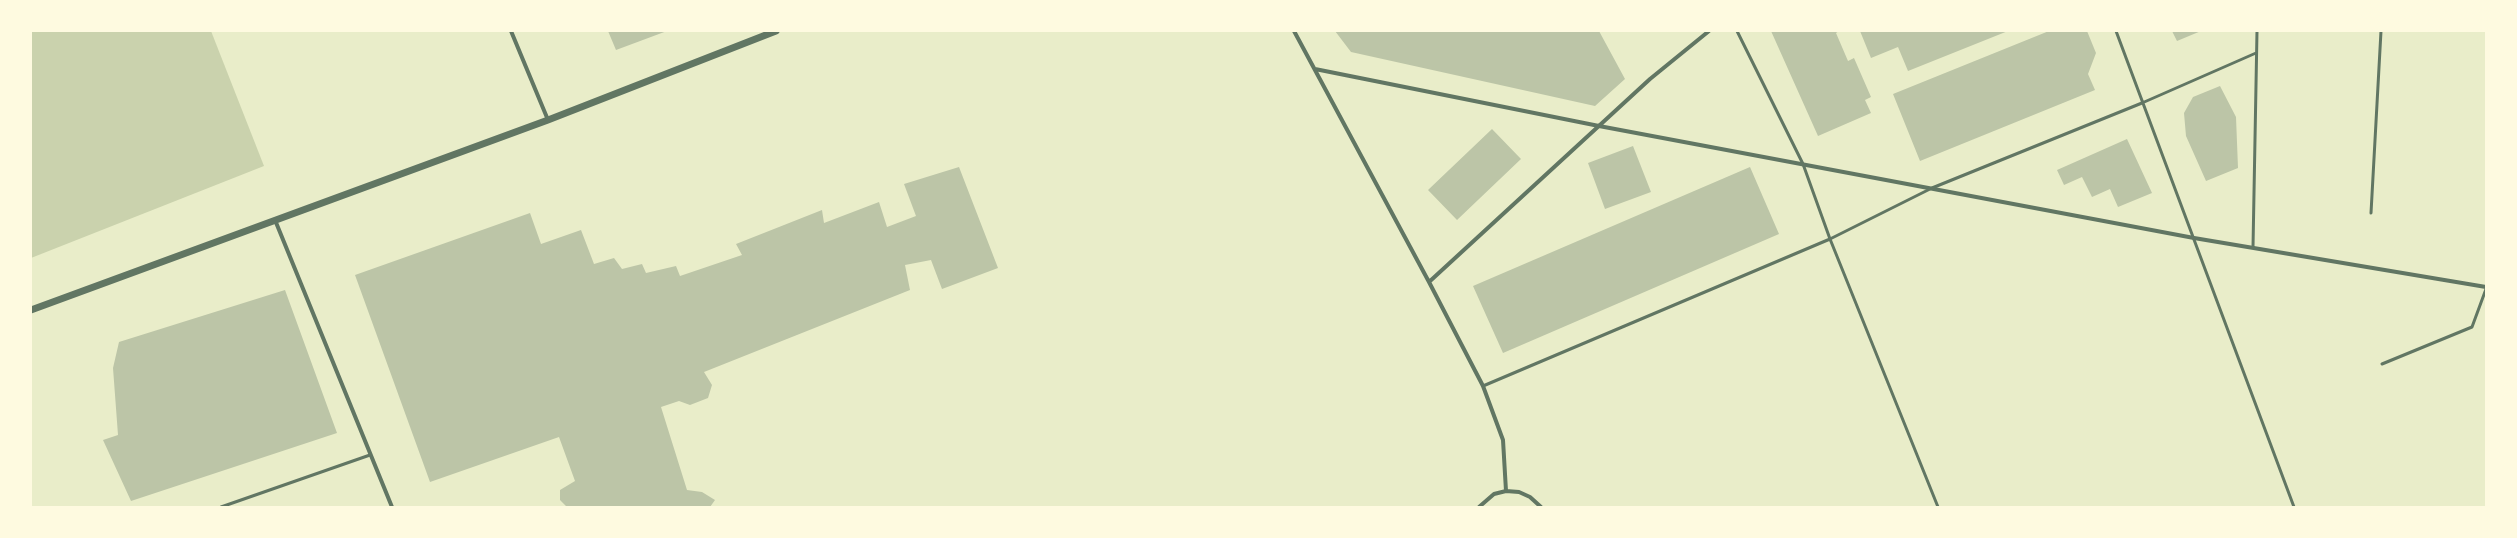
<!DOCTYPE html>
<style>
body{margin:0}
#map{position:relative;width:2517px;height:538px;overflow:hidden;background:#e9edc9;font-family:"Sofia Sans Condensed",sans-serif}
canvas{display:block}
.frame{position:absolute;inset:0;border:32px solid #fefae0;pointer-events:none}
</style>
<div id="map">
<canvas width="2517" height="538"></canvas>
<div class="frame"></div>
</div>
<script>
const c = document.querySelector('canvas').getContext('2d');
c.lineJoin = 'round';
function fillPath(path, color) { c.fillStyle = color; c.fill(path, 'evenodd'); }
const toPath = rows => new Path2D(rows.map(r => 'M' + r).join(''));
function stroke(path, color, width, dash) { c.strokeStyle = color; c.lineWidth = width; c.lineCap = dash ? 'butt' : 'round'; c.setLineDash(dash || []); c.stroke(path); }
const green = toPath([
 [31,31,211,31,264,166,31,258]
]);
const building = toPath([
 [608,31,667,31,616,50],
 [1335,31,1599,31,1625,79,1595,106,1351,52],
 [1771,31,1839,31,1836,33,1848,61,1854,58,1871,97,1865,100,1871,113,1818,136],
 [1860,31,2008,31,1908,71,1898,47,1871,58],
 [2049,31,2087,31,2096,53,2088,74,2095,90,1920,161,1893,94],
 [2172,31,2201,31,2177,41],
 [2220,86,2236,117,2238,168,2206,181,2186,136,2184,113,2193,97],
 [1492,129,1521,159,1457,220,1428,190],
 [2127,139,2152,193,2118,207,2110,189,2092,197,2082,177,2064,185,2057,170],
 [1633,146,1651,192,1605,209,1588,163],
 [959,167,998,268,942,289,931,260,905,265,910,290,704,372,712,385,708,398,690,405,679,401,661,407,687,490,702,492,715,500,710,507,567,507,560,500,560,490,575,481,559,437,430,482,355,275,530,213,541,244,581,230,594,264,614,258,622,269,642,264,646,273,676,266,680,276,742,255,736,244,822,210,824,223,879,202,887,227,916,216,904,184],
 [1750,167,1779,234,1503,353,1473,286],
 [285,290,337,433,131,501,103,440,118,435,113,368,119,342]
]);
const service = toPath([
 [1737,31,1803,164,1830,239,1938,507],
 [2116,31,2294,507],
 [2371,213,2381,31],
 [2253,247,2257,31],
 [2382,364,2472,327,2486,289],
 [1483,386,1830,239,1932,188,2142,103,2256,53],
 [221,507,370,455]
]);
const minor = toPath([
 [511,31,548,120],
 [1294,31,1429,282],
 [1315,69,1599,126,2194,238,2486,287],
 [275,220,392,507],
 [1506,491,1503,440,1483,386,1429,282,1650,79,1709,31],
 [1479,507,1494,494,1506,491,1519,492,1530,497,1541,507]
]);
const tertiary = toPath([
 [31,310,548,120,776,31]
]);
fillPath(green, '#cad2ad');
fillPath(building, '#bcc5a7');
stroke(service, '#617663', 3);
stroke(minor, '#617663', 4);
stroke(tertiary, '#617663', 7);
</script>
